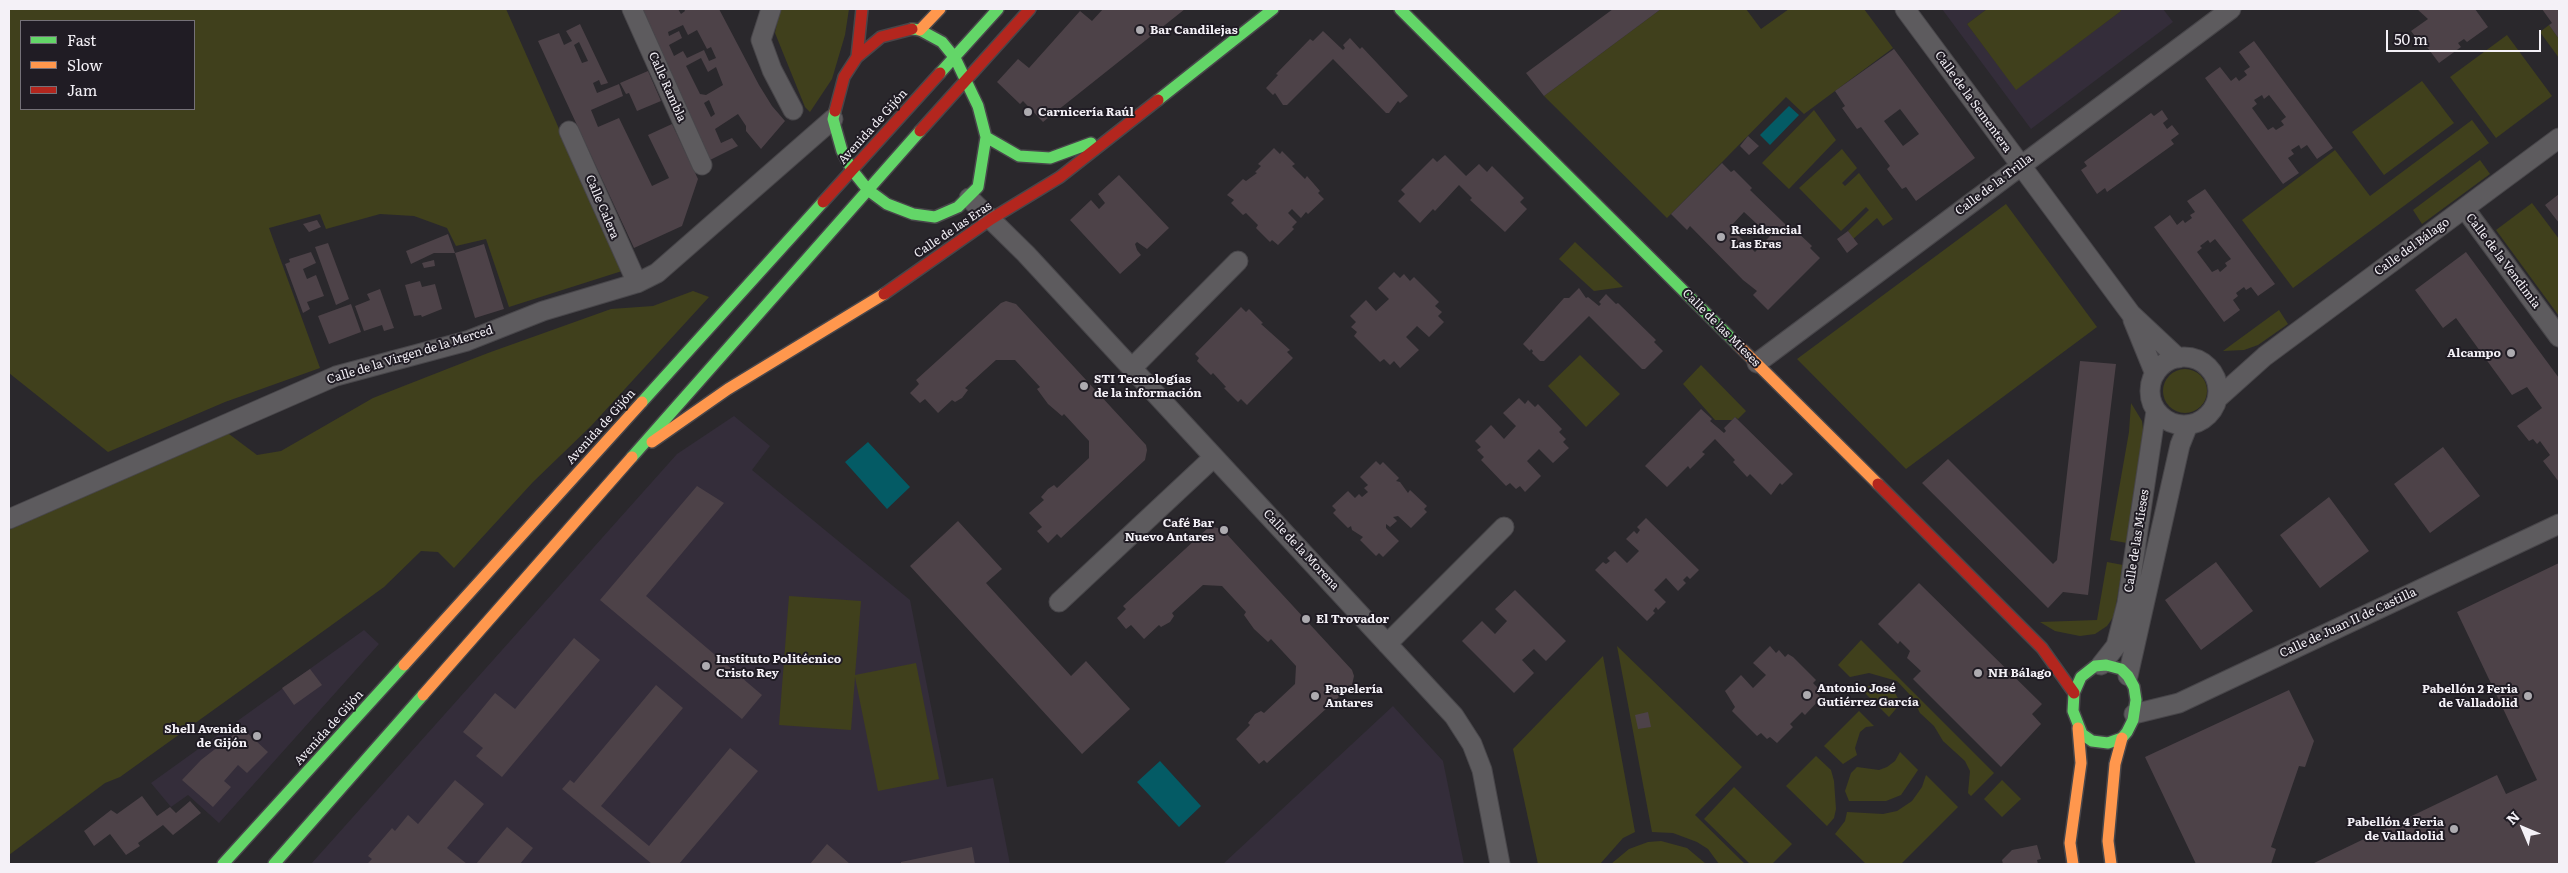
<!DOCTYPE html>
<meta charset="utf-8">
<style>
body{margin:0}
#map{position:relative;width:2568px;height:873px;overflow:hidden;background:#2a282c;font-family:Literata,serif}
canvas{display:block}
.frame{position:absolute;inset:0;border:10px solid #f4f1f7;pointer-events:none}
.legend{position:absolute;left:20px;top:20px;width:175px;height:90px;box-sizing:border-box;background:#201c24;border:1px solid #757178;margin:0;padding:6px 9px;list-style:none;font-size:15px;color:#f4f1f7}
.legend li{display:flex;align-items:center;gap:10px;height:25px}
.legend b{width:25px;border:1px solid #757178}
.north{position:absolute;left:2498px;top:803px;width:50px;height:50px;-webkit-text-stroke:4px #201c24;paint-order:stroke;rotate:315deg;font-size:14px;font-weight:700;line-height:20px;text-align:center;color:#f4f1f7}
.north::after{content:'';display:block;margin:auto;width:18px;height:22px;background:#f4f1f7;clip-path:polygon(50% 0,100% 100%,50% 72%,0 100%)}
.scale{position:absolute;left:2386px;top:30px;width:155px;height:22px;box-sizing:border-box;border:2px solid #f4f1f7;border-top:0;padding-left:6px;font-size:15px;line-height:18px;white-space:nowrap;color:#f4f1f7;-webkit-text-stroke:4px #201c24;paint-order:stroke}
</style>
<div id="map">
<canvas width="2568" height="873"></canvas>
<div class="frame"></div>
<ul class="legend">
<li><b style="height:6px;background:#63d668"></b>Fast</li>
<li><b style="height:6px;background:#ff974d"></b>Slow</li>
<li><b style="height:6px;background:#b3261e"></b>Jam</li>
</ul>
<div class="north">N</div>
<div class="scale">50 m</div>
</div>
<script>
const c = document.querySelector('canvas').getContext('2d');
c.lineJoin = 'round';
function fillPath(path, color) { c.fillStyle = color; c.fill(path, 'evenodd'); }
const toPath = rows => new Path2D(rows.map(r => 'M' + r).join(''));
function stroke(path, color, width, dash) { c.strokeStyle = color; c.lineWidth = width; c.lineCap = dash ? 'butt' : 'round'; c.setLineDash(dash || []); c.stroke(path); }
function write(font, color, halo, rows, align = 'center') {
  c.font = font + ' Literata,serif'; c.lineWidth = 4; c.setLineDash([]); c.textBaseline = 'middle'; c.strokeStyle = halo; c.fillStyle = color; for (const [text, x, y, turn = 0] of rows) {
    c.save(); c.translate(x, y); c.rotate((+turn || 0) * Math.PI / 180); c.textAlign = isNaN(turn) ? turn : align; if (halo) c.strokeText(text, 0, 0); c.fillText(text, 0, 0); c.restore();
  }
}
const built = toPath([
 [1942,9,1987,9,1967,24,2016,89,2121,11,2120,9,2163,9,2173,22,2031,129],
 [734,416,770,446,752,470,910,600,947,787,993,778,1010,864,311,864,677,454],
 [364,630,379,644,219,823,188,795,171,807,151,783],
 [1393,706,1443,761,1464,864,1223,864]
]);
const green = toPath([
 [9,9,506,9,622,271,509,307,486,239,456,246,447,228,414,216,380,214,326,229,320,214,269,228,320,368,225,402,108,452,9,373],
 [21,21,194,21,194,109,21,109],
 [780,9,849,9,845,35,832,79,810,112,805,107,775,33],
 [1661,9,1746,9,1761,29,1789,9,1864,9,1893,48,1804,114,1786,97,1667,218,1544,96],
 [1987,9,2120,9,2121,11,2016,90,1967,24],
 [2549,25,2559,39,2559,58,2540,32],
 [2507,35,2552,96,2496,138,2450,77],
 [2422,81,2454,123,2384,175,2352,132],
 [1814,110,1836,140,1789,189,1762,163],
 [2472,120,2489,143,2293,288,2242,220,2335,150,2370,196],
 [1842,149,1857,168,1842,183,1845,186,1859,173,1893,219,1883,226,1877,218,1853,239,1848,231,1869,210,1866,207,1841,231,1799,188],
 [2480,160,2490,174,2422,224,2413,210],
 [2532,203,2559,239,2559,316,2496,230],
 [2006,204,2097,327,1906,469,1797,359],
 [1575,242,1623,287,1594,291,1559,259],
 [693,291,709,297,591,426,533,482,454,568,438,552,421,551,384,587,329,627,120,777,105,783,9,855,9,530,225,431,257,455,281,451,373,398,488,353,611,309,653,306],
 [2279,310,2288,324,2258,345,2244,350,2223,351],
 [1580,355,1620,394,1586,427,1548,386],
 [1701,365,1746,411,1738,419,1735,417,1732,420,1715,420,1683,384],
 '2163 391a22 22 0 1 1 44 0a22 22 0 1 1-44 0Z',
 [2131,403,2142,421,2144,437,2127,543,2110,540,2129,432],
 [2107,562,2123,565,2114,616,2107,626,2095,634,2080,636,2055,631,2040,622,2097,620],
 [789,596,861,601,855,675,916,663,939,779,878,791,855,677,851,730,779,725],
 [1861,640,1994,773,1971,796,1968,793,1970,771,1965,761,1943,741,1934,726,1920,713,1911,696,1897,681,1869,673,1850,677,1838,665],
 [1617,646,1742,767,1695,815,1745,864,1719,864,1708,849,1697,842,1673,833,1652,832],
 [1603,656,1635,832,1623,838,1600,864,1538,864,1513,749],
 [1877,685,1895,693,1899,700,1900,704,1889,717,1859,687],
 [1859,711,1874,726,1866,727,1860,732,1855,748,1857,755,1843,764,1824,746],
 [1900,752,1918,770,1901,795,1886,801,1849,801,1845,791,1851,773,1857,767,1879,770,1887,767,1895,761],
 [1816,756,1831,770,1834,781,1836,809,1834,818,1827,826,1786,786],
 [1926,775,1958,807,1901,864,1866,864,1835,834,1845,821,1847,812,1883,814,1897,811,1912,801,1922,787],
 [2002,780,2021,799,2002,817,1984,799],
 [1734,787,1792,844,1772,864,1750,864,1704,819],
 [1661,841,1687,848,1706,864,1611,864,1629,849,1648,842]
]);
const water = toPath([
 [1789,106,1799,115,1770,145,1760,135],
 [868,442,910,487,887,509,845,462],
 [1160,761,1201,806,1179,827,1137,782]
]);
const building = toPath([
 [634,9,678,9,681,14,685,11,684,9,719,9,759,85,772,106,785,121,761,149,746,131,746,126,738,114,715,129,721,143,732,138,738,146,704,163],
 [683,25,688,35,697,30,707,49,711,47,716,58,709,61,704,50,687,58,683,51,674,56,669,45,682,38,679,31,669,36,668,32],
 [701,58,708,72,716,67,723,85,706,95,700,94,686,66],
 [709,100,715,114,711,117,704,103],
 [1103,9,1185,9,1043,122,1023,101,1020,104,997,82,1018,59,1029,68,1080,11,1092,21],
 [1613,9,1661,9,1544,96,1526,73],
 [2417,9,2475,9,2488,27,2467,42,2464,39,2458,43,2461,47,2439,63,2424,43,2421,44,2411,31,2428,19],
 [2542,9,2559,9,2559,39,2549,25,2552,23],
 [580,24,608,83,601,85,599,80,593,83,597,93,619,84,623,96,591,110,598,127,619,118,652,186,669,178,648,135,672,124,698,179,682,226,634,248,538,41,559,33,564,45,572,41,566,31],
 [579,42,588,61,582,63,574,45],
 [1323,31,1343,50,1345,48,1343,45,1350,38,1360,49,1362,47,1408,96,1400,103,1398,101,1389,113,1386,113,1333,59,1287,105,1283,105,1275,93,1273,95,1266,88,1278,75,1276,74,1310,39,1313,41],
 [2254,41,2333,148,2317,159,2307,145,2301,149,2299,145,2291,150,2294,154,2288,158,2299,173,2283,184,2205,78,2220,67,2231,81,2236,77,2239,81,2247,75,2244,71,2250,67,2239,52],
 [2262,95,2264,99,2269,95,2286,117,2281,121,2284,125,2276,130,2273,127,2268,130,2252,108,2257,104,2254,100],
 [1894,49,1975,158,1916,201,1906,187,1902,189,1887,169,1890,166,1861,127,1857,129,1842,108,1845,106,1835,91],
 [1900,109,1919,134,1903,146,1884,121],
 [648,71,661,101,637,111,629,93,626,94,620,83],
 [2162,110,2168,119,2163,123,2167,129,2172,125,2179,134,2171,140,2174,144,2107,192,2105,188,2097,194,2081,170,2087,166,2084,162,2151,113,2154,116],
 [1748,136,1759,146,1749,155,1740,146],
 [1274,148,1280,154,1282,151,1295,164,1292,166,1305,179,1307,176,1320,191,1318,193,1324,199,1308,214,1306,212,1301,218,1292,209,1288,213,1297,222,1292,227,1294,229,1278,245,1272,240,1270,242,1256,228,1258,225,1246,213,1243,215,1231,203,1234,200,1227,195,1243,179,1246,181,1257,173,1255,172,1261,166,1258,164],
 [1445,155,1466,176,1479,164,1487,172,1492,166,1524,198,1520,202,1527,209,1505,232,1470,200,1472,198,1459,185,1435,211,1433,209,1420,223,1398,201,1405,194,1401,190,1433,158,1437,162],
 [1722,163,1731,172,1734,170,1752,188,1750,190,1784,223,1791,230,1793,228,1812,246,1810,248,1820,258,1768,310,1753,295,1757,291,1743,280,1690,226,1687,230,1671,214],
 [1744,212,1770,236,1755,252,1730,227],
 [1119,175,1169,228,1147,249,1137,242,1135,244,1137,250,1141,255,1120,274,1070,220,1091,200,1099,209,1105,203,1098,194],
 [2205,189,2275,284,2258,296,2251,287,2246,290,2244,287,2236,293,2238,296,2233,300,2240,310,2224,322,2154,227,2170,215,2177,225,2183,220,2185,223,2192,218,2190,215,2195,212,2187,201],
 [2215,239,2231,259,2225,263,2227,266,2220,272,2218,269,2212,272,2197,252,2202,248,2200,246,2208,240,2210,243],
 [2559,194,2559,223,2545,205],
 [317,220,321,227,309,232,303,224],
 [1848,231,1858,244,1847,253,1837,239],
 [448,234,455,253,434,253,411,264,406,251],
 [328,243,349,299,336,305,315,247],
 [484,244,504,309,475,318,455,253],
 [311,252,316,263,303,269,307,279,316,275,324,296,307,302,310,309,303,313,285,264,290,262,289,259],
 [2466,252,2559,378,2559,482,2543,461,2550,455,2540,441,2537,444,2533,439,2529,441,2517,426,2542,408,2527,387,2512,395,2456,318,2443,328,2415,290],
 [434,260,435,266,424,268,422,263],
 [1394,272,1400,278,1404,274,1410,281,1414,277,1439,302,1435,306,1442,312,1438,316,1444,322,1429,337,1417,326,1406,337,1419,350,1400,368,1394,361,1390,365,1384,359,1380,362,1354,336,1357,332,1351,327,1356,322,1350,316,1366,300,1376,311,1389,299,1378,288],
 [420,281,422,287,435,284,442,309,422,317,421,315,414,316,405,285],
 [1579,288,1586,298,1588,297,1599,306,1601,304,1599,302,1606,294,1616,304,1618,303,1656,340,1654,342,1663,351,1645,369,1642,369,1589,316,1544,361,1540,361,1532,353,1533,351,1531,349,1530,351,1523,344,1564,298,1569,298],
 [380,289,394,328,384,331,382,325,364,331,355,306,370,300,367,294],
 [1006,301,1016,304,1146,445,1147,450,1145,460,1061,538,1057,534,1048,543,1037,531,1042,527,1029,513,1044,500,1041,497,1048,489,1054,485,1057,488,1089,458,1089,441,1064,414,1062,416,1048,404,1037,389,1040,387,1015,360,996,360,965,388,968,390,962,398,955,402,952,400,938,413,925,399,920,403,910,393,919,384,916,380,1001,303],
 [351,304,361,332,329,344,318,316],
 [1241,307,1246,312,1249,309,1263,323,1261,324,1290,350,1287,352,1293,358,1247,405,1241,399,1238,402,1224,388,1226,387,1213,373,1211,375,1197,361,1199,358,1195,354],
 [2080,361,2116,364,2088,595,2063,592,2048,608,1922,483,1948,459,2053,564,2057,560],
 [1519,398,1525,404,1528,400,1535,407,1538,404,1562,429,1559,432,1566,439,1563,442,1569,448,1553,463,1539,449,1527,461,1541,476,1525,492,1520,486,1516,489,1510,483,1506,486,1481,460,1484,457,1477,450,1481,447,1475,441,1491,425,1504,439,1516,426,1503,413],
 [1701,409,1712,419,1710,421,1724,433,1726,431,1724,428,1735,417,1793,474,1782,485,1780,483,1771,495,1750,474,1747,477,1733,462,1735,460,1715,439,1702,452,1705,454,1690,469,1688,466,1667,487,1645,466],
 [2443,447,2480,496,2430,533,2394,484],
 [1376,461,1380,465,1383,462,1399,478,1396,481,1400,482,1408,493,1410,490,1427,506,1424,509,1427,512,1411,528,1398,516,1393,517,1397,521,1390,527,1386,524,1386,528,1399,541,1383,557,1379,553,1376,556,1360,540,1363,537,1352,530,1351,526,1348,528,1333,513,1336,510,1332,506,1348,491,1355,498,1359,494,1362,497,1368,492,1364,488,1368,485,1360,477],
 [697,486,724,503,646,596,762,695,742,719,600,600],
 [2329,497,2369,551,2320,588,2280,535],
 [1646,518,1699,570,1690,579,1687,576,1683,580,1686,583,1678,591,1666,578,1654,590,1666,602,1658,610,1656,607,1653,611,1655,613,1647,621,1595,570,1603,562,1606,564,1610,561,1607,558,1615,551,1627,563,1639,551,1626,539,1634,531,1637,534,1640,530,1637,527],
 [958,521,1002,569,986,583,1071,676,1086,661,1130,709,1082,754,910,566],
 [1213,527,1222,529,1352,670,1354,676,1352,685,1267,763,1264,760,1259,764,1236,739,1250,725,1248,723,1255,714,1261,711,1264,713,1295,684,1296,666,1271,639,1268,642,1254,629,1244,615,1246,612,1222,586,1203,585,1172,613,1174,616,1170,622,1161,627,1159,625,1144,639,1131,625,1126,629,1117,618,1126,609,1123,606,1208,528],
 [2216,562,2253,611,2201,650,2165,600],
 [2559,563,2559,864,2312,864,2497,775,2506,794,2537,780,2457,612],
 [1919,583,2042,704,2032,714,2041,724,2001,767,1913,679,1921,671,1907,658,1910,651,1900,641,1898,644,1878,624],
 [1515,590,1566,641,1546,661,1534,649,1522,660,1534,673,1514,693,1462,641,1482,621,1495,634,1507,621,1495,609],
 [574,638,600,660,502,777,476,756,483,748,463,732,495,693,515,709],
 [1770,646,1776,653,1779,650,1785,657,1788,654,1793,657,1816,680,1813,683,1819,689,1816,692,1821,698,1805,715,1802,712,1790,724,1793,727,1777,743,1770,737,1767,739,1761,733,1757,736,1732,711,1735,707,1725,691,1741,675,1753,688,1766,675,1753,663],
 [310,669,322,685,294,705,282,688],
 [656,685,683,708,601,806,649,846,730,748,758,771,679,864,652,864,562,789,570,780,574,783],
 [2289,690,2314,741,2305,767,2299,766,2271,847,2276,849,2271,864,2196,864,2145,757],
 [1648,712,1651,727,1638,729,1635,715],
 [242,728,268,752,247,773,238,765,224,781,231,787,213,807,182,780,201,760],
 [455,780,484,804,447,848,467,864,367,864,372,859,368,856,392,828,395,831,408,815,418,824],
 [142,796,157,816,170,807,176,813,190,801,201,813,173,835,163,825,138,843,140,846,126,855,110,834,94,846,84,831,111,810,117,814],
 [507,827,533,848,520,864,476,864],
 [827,844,850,864,810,864],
 [2037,845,2041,859,2037,860,2038,864,2003,864,2002,860,2012,850],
 [972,847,975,864,901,864,901,862]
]);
const street = toPath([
 [632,9,702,165],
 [771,9,761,40,772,70,793,110],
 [1905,9,2131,314,2178,358],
 [569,131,637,283],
 [969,198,1026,254,1454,716,1472,744,1482,770,1500,864],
 [2465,209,2559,337],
 [2133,320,2155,374],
 '2150 391a34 34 0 1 1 68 0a34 34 0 1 1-68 0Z',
 [1757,363,2231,9],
 [1132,368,1238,261],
 [2217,399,2265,356,2559,138],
 [9,519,336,376,467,341,543,311,637,283,657,273,833,119],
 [1059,602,1214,457],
 [1387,644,1504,527],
 [2101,665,2116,646,2127,603,2156,411],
 [2128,676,2180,445,2188,425],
 [2134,714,2179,703,2559,524]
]);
const fast = toPath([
 [1400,9,1738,345],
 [940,73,998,9],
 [1158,100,1273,9],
 [835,111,833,119,842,151,852,170,868,190,887,204,913,214,935,217,958,207,978,187,986,137,978,106,955,58,942,42,920,30,912,29],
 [986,137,1019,156,1050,158,1091,143],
 [642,402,823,202],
 [632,457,920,131],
 [2106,665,2121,669,2128,676,2134,687,2136,700,2133,720,2127,732,2122,738,2108,743,2092,741,2082,734,2073,711,2074,693,2081,677,2095,666,2106,665],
 [223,864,404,665],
 [274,864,423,695]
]);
const slow = toPath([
 [920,30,940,9],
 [1738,345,1878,484],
 [652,442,728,389,884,294],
 [404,665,642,402],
 [423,695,632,457],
 [2073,864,2070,843,2081,763,2078,728],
 [2111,864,2108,841,2115,764,2122,738]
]);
const jam = toPath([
 [857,57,862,9],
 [835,111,844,77,857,57,881,37,912,29],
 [920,131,1030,9],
 [823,202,940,73],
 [884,294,991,219,1060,177,1158,100],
 [1878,484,2042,648,2074,693]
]);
const markers = [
 [1140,30,5,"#adabb0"],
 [1028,112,5,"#adabb0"],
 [1721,237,5,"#adabb0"],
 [2511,353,5,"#adabb0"],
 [1084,386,5,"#adabb0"],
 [1224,530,5,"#adabb0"],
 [1306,619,5,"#adabb0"],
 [706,666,5,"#adabb0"],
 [1978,673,5,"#adabb0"],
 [1807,695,5,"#adabb0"],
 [1315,696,5,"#adabb0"],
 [2528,696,5,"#adabb0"],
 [257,736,5,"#adabb0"],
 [2454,829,5,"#adabb0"]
];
const poiNames = [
 ["Bar Candilejas",1150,30],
 ["Carnicería Raúl",1038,112],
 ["Residencial",1731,230],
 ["Las Eras",1731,244],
 ["Alcampo",2501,353,"right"],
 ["STI Tecnologías",1094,379],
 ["de la información",1094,393],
 ["Café Bar",1214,523,"right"],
 ["Nuevo Antares",1214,537,"right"],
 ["El Trovador",1316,619],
 ["Instituto Politécnico",716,659],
 ["Cristo Rey",716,673],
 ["NH Bálago",1988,673],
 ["Antonio José",1817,688],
 ["Gutiérrez García",1817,702],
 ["Papelería",1325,689],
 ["Antares",1325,703],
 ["Pabellón 2 Feria",2518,689,"right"],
 ["de Valladolid",2518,703,"right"],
 ["Shell Avenida",247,729,"right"],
 ["de Gijón",247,743,"right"],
 ["Pabellón 4 Feria",2444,822,"right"],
 ["de Valladolid",2444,836,"right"]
];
const streetNames = [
 ["Calle Rambla",667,87,66],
 ["Calle de la Sementera",1973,102,54],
 ["Avenida de Gijón",873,127,-48],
 ["Calle de la Trilla",1994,185,-37],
 ["Calle Calera",602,207,67],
 ["Calle de las Eras",953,230,-34],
 ["Calle del Bálago",2412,247,-36],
 ["Calle de la Vendimia",2503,261,53],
 ["Calle de las Mieses",1721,328,45],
 ["Calle de la Virgen de la Merced",410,355,-17],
 ["Avenida de Gijón",601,427,-48],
 ["Calle de las Mieses",2137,541,-81],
 ["Calle de la Morena",1301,550,47],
 ["Calle de Juan II de Castilla",2348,623,-25],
 ["Avenida de Gijón",329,728,-48]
];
fillPath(built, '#342d3a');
fillPath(green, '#40401c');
fillPath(water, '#045b65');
fillPath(building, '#4d4248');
stroke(street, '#48464a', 21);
stroke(fast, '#48464a', 14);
stroke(slow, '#48464a', 14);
stroke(jam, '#48464a', 14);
stroke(street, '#5d5b5e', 19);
stroke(fast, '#63d668', 11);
stroke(slow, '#ff974d', 11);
stroke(jam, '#b3261e', 11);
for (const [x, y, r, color] of markers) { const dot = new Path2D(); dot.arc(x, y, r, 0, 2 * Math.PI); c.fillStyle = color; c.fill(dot); stroke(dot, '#201c24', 2); }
write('bold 12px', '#f4f1f7', '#201c24', poiNames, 'left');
write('12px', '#f4f1f7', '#201c24', streetNames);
</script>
